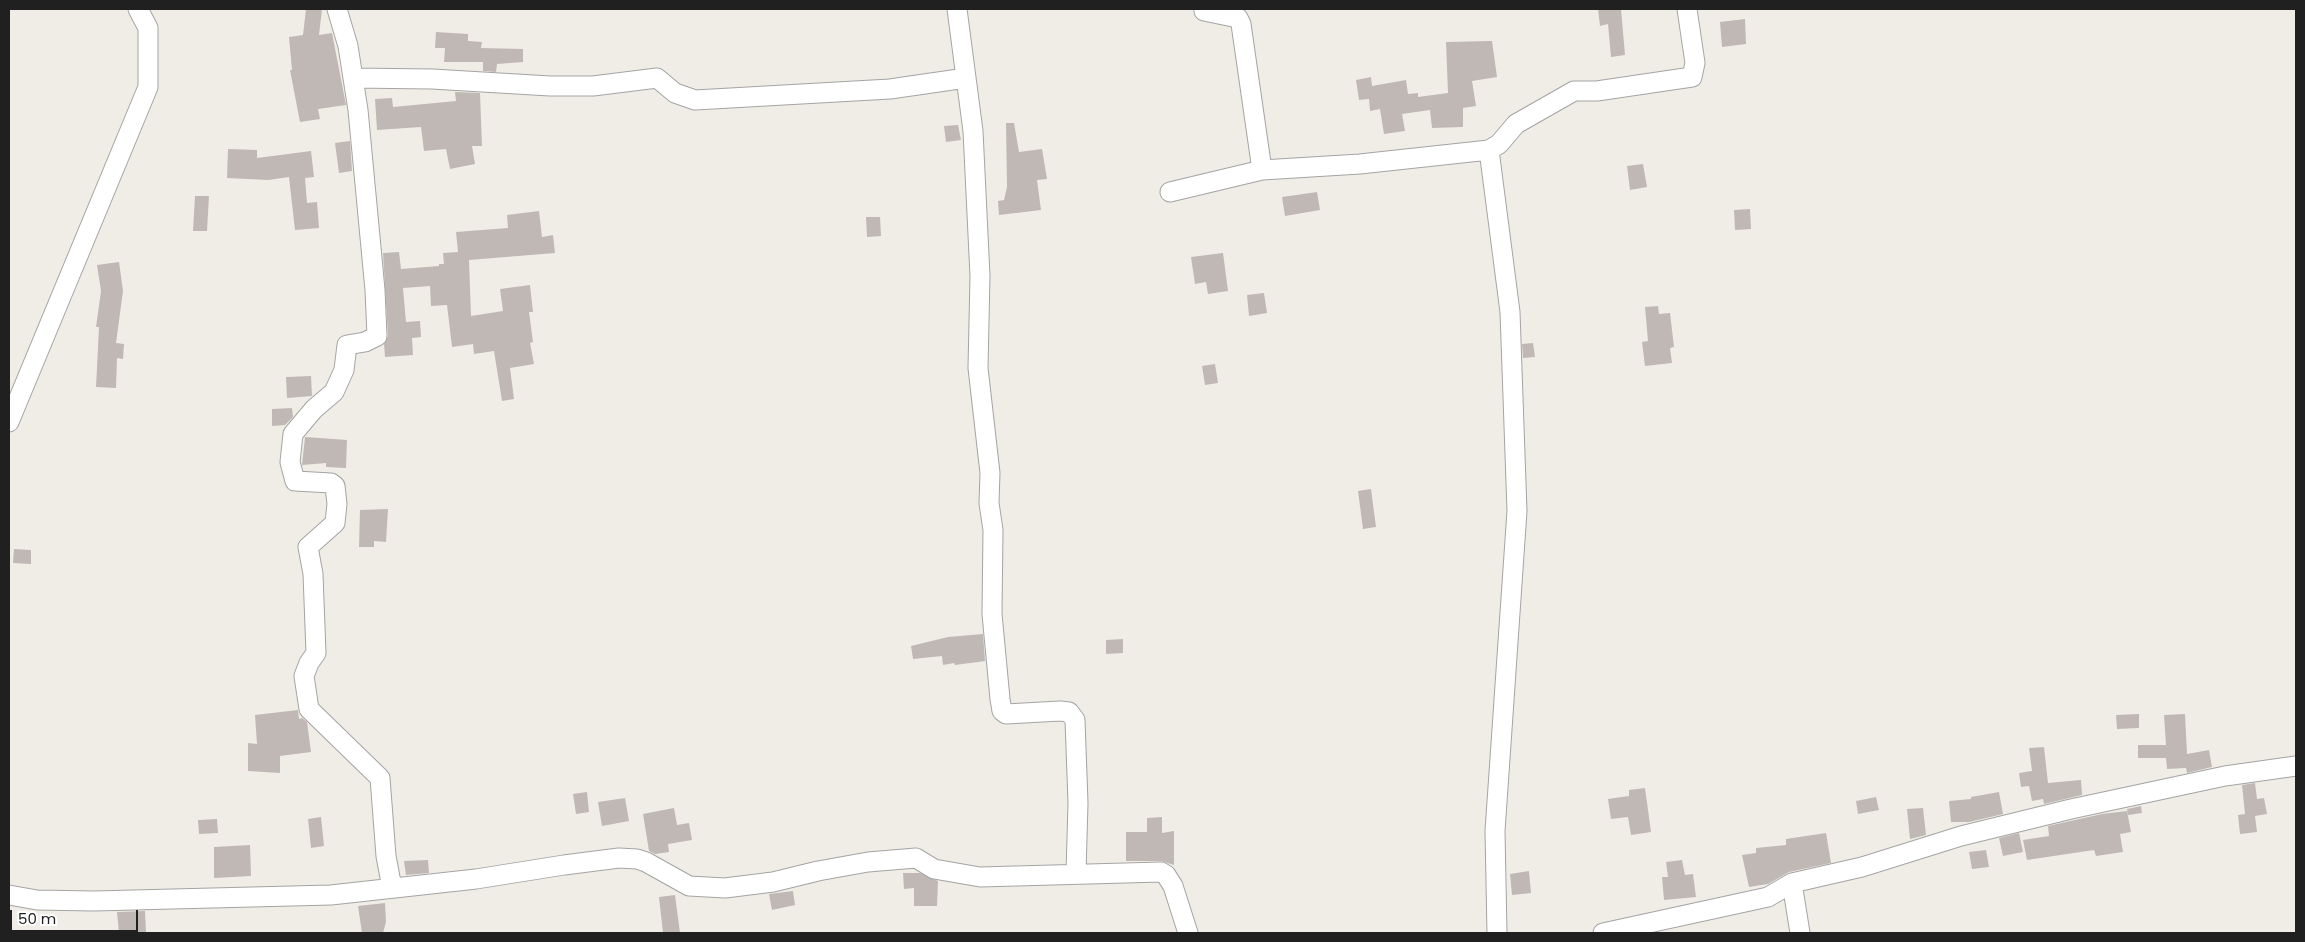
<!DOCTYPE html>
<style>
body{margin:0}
#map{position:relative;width:2305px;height:942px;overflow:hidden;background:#f0ede7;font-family:Poppins,sans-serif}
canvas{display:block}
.frame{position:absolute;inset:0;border:10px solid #202020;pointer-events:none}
.scale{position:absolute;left:10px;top:910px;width:128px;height:22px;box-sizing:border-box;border:2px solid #202020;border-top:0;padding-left:6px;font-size:15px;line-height:18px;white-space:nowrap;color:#202020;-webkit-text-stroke:4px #fff;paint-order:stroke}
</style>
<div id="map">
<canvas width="2305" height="942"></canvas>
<div class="frame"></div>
<div class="scale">50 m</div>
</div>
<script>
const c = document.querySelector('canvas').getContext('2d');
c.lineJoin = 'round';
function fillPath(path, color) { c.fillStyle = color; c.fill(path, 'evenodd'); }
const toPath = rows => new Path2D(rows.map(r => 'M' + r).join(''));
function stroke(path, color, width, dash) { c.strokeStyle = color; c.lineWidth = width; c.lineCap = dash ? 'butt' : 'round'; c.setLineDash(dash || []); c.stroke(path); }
const building = toPath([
 [306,9,322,9,319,35,332,33,346,105,318,109,320,119,300,122,290,70,292,70,289,37,303,35],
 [1598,9,1621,9,1625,55,1611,57,1608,24,1600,26],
 [1745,19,1746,44,1722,47,1720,22],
 [436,32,468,34,468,41,482,42,481,48,523,49,523,62,497,64,496,72,483,71,483,62,444,62,445,48,435,48],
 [1492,41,1497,77,1472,81,1476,106,1463,108,1463,127,1432,128,1430,110,1402,114,1405,131,1384,134,1380,109,1370,111,1369,99,1359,100,1356,80,1371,77,1372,86,1406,80,1408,94,1418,93,1418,97,1448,93,1446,42],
 [455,92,480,93,482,146,472,146,475,164,450,169,446,149,424,151,421,127,377,130,375,99,392,98,393,107,456,101],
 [1006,123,1014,123,1019,152,1042,149,1047,179,1037,180,1041,210,999,215,998,201,1004,200,1007,187],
 [958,125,961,140,946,142,944,126],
 [350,141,352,171,339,173,335,143],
 [228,149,257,150,257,158,311,151,314,177,305,178,307,203,317,202,319,228,295,230,289,177,268,180,227,178],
 [1643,164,1647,187,1630,190,1627,166],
 [1317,192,1320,210,1285,216,1282,197],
 [195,196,209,196,207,231,193,231],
 [1750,209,1751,229,1735,230,1734,210],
 [539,211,542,237,553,235,555,253,469,260,471,316,503,311,500,289,530,285,533,312,529,312,533,342,530,343,534,364,510,368,514,399,502,401,494,351,474,354,473,344,452,347,447,305,431,306,430,286,403,288,406,322,420,321,421,337,412,338,413,355,385,357,384,344,388,336,383,253,399,252,401,269,439,266,439,264,444,264,443,253,458,252,456,232,508,228,507,215],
 [866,217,880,217,881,236,867,237],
 [1223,253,1228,291,1208,294,1206,282,1195,284,1191,257],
 [119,262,123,291,116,343,124,344,123,359,117,358,116,388,96,387,99,327,96,327,101,291,97,265],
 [1264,293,1267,313,1249,316,1247,295],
 [1658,306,1659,314,1670,313,1674,347,1670,348,1672,363,1645,366,1642,342,1648,341,1645,307],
 [1533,343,1535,357,1523,358,1522,344],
 [1215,364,1218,383,1205,385,1202,366],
 [311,376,312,396,287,398,286,377],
 [292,408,293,417,285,425,272,426,272,409],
 [305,437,347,440,346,468,326,467,326,463,302,465],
 [1371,489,1376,527,1363,529,1358,491],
 [388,509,386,542,374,541,374,547,359,547,360,510],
 [14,549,31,550,31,564,13,563],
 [983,634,985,661,955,665,954,663,943,665,942,656,913,659,911,646,948,637],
 [1123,639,1123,653,1106,654,1106,640],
 [298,710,299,719,302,718,307,722,311,752,280,756,280,773,248,771,248,743,257,744,255,715],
 [2139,714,2139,728,2117,729,2116,715],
 [2185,714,2187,754,2209,750,2212,767,2187,773,2186,768,2167,769,2166,758,2138,758,2138,745,2166,745,2164,715],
 [2044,747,2048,783,2081,780,2082,795,2044,804,2043,799,2032,801,2029,786,2021,787,2019,773,2032,771,2029,748],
 [2255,783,2257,799,2264,798,2267,814,2255,816,2257,832,2240,834,2238,815,2245,814,2242,785],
 [1645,788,1651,832,1631,835,1628,817,1611,819,1608,799,1629,796,1629,790],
 [587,792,589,812,576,814,573,794],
 [1999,792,2003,814,1969,822,1951,822,1949,801,1971,799,1971,797],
 [1876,797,1879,810,1858,814,1856,801],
 [625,798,629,821,602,826,598,802],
 [2141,806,2142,813,2128,815,2127,809],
 [674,808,677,825,689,823,692,840,668,844,669,852,655,854,649,851,643,814],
 [1923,808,1926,835,1910,839,1907,809],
 [2127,811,2131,832,2120,834,2123,852,2096,856,2094,850,2027,860,2023,840,2049,836,2048,826,2102,814],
 [321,817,324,846,311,848,308,819],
 [1162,817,1162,833,1174,831,1174,865,1161,861,1126,861,1126,832,1147,832,1147,818],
 [217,819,218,833,199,834,198,820],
 [1826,833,1831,863,1789,872,1768,884,1749,887,1742,855,1756,853,1756,848,1786,845,1786,839],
 [2019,833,2023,852,2003,856,1999,838],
 [250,845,251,876,214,878,214,847],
 [1986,850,1989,867,1972,869,1969,852],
 [428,860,429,873,406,875,404,861],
 [1682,860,1685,875,1693,874,1696,897,1664,900,1662,877,1668,877,1666,862],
 [1529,871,1531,893,1512,895,1510,874],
 [903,873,920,873,938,881,937,906,914,906,914,888,904,889],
 [793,891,795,905,772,910,769,894],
 [675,895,680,933,663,933,659,897],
 [385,903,386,922,383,933,362,933,358,906],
 [145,911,146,933,119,933,117,912]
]);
const minor = toPath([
 [337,9,348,46,358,110,375,290,377,336,365,342,347,345,344,370,334,392,314,409,293,434,290,462,295,481,331,483,335,486,337,504,335,523,308,547,313,574,316,653,309,663,304,676,309,709,380,778,386,856,392,888],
 [957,9,973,131,980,276,978,368,990,473,989,503,993,530,992,614,1000,699,1002,711,1006,714,1060,711,1069,712,1075,720,1078,803,1076,873],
 [1204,11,1238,18,1241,24,1262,170],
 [353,78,432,79,550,86,593,86,657,78,675,93,695,100,890,89,966,78],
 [1170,192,1262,170,1360,164,1489,150],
 [9,422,148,87,148,28,138,9],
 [1792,883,1862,867,1961,836,2071,809,2225,776,2296,766],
 [9,895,37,900,94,901,331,895,476,879,564,865,619,858,637,859,646,862,689,886,725,888,773,882,818,871,868,862,916,858,934,869,980,877,1161,872,1166,875,1173,886,1188,933],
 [1497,933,1495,831,1517,511,1510,312,1489,150,1499,144,1516,124,1574,91,1597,91,1692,77,1695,63,1687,9],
 [1603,933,1768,897,1792,883,1800,933]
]);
fillPath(building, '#c0b8b4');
stroke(minor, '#a4a4a4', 21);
stroke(minor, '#fff', 19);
</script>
